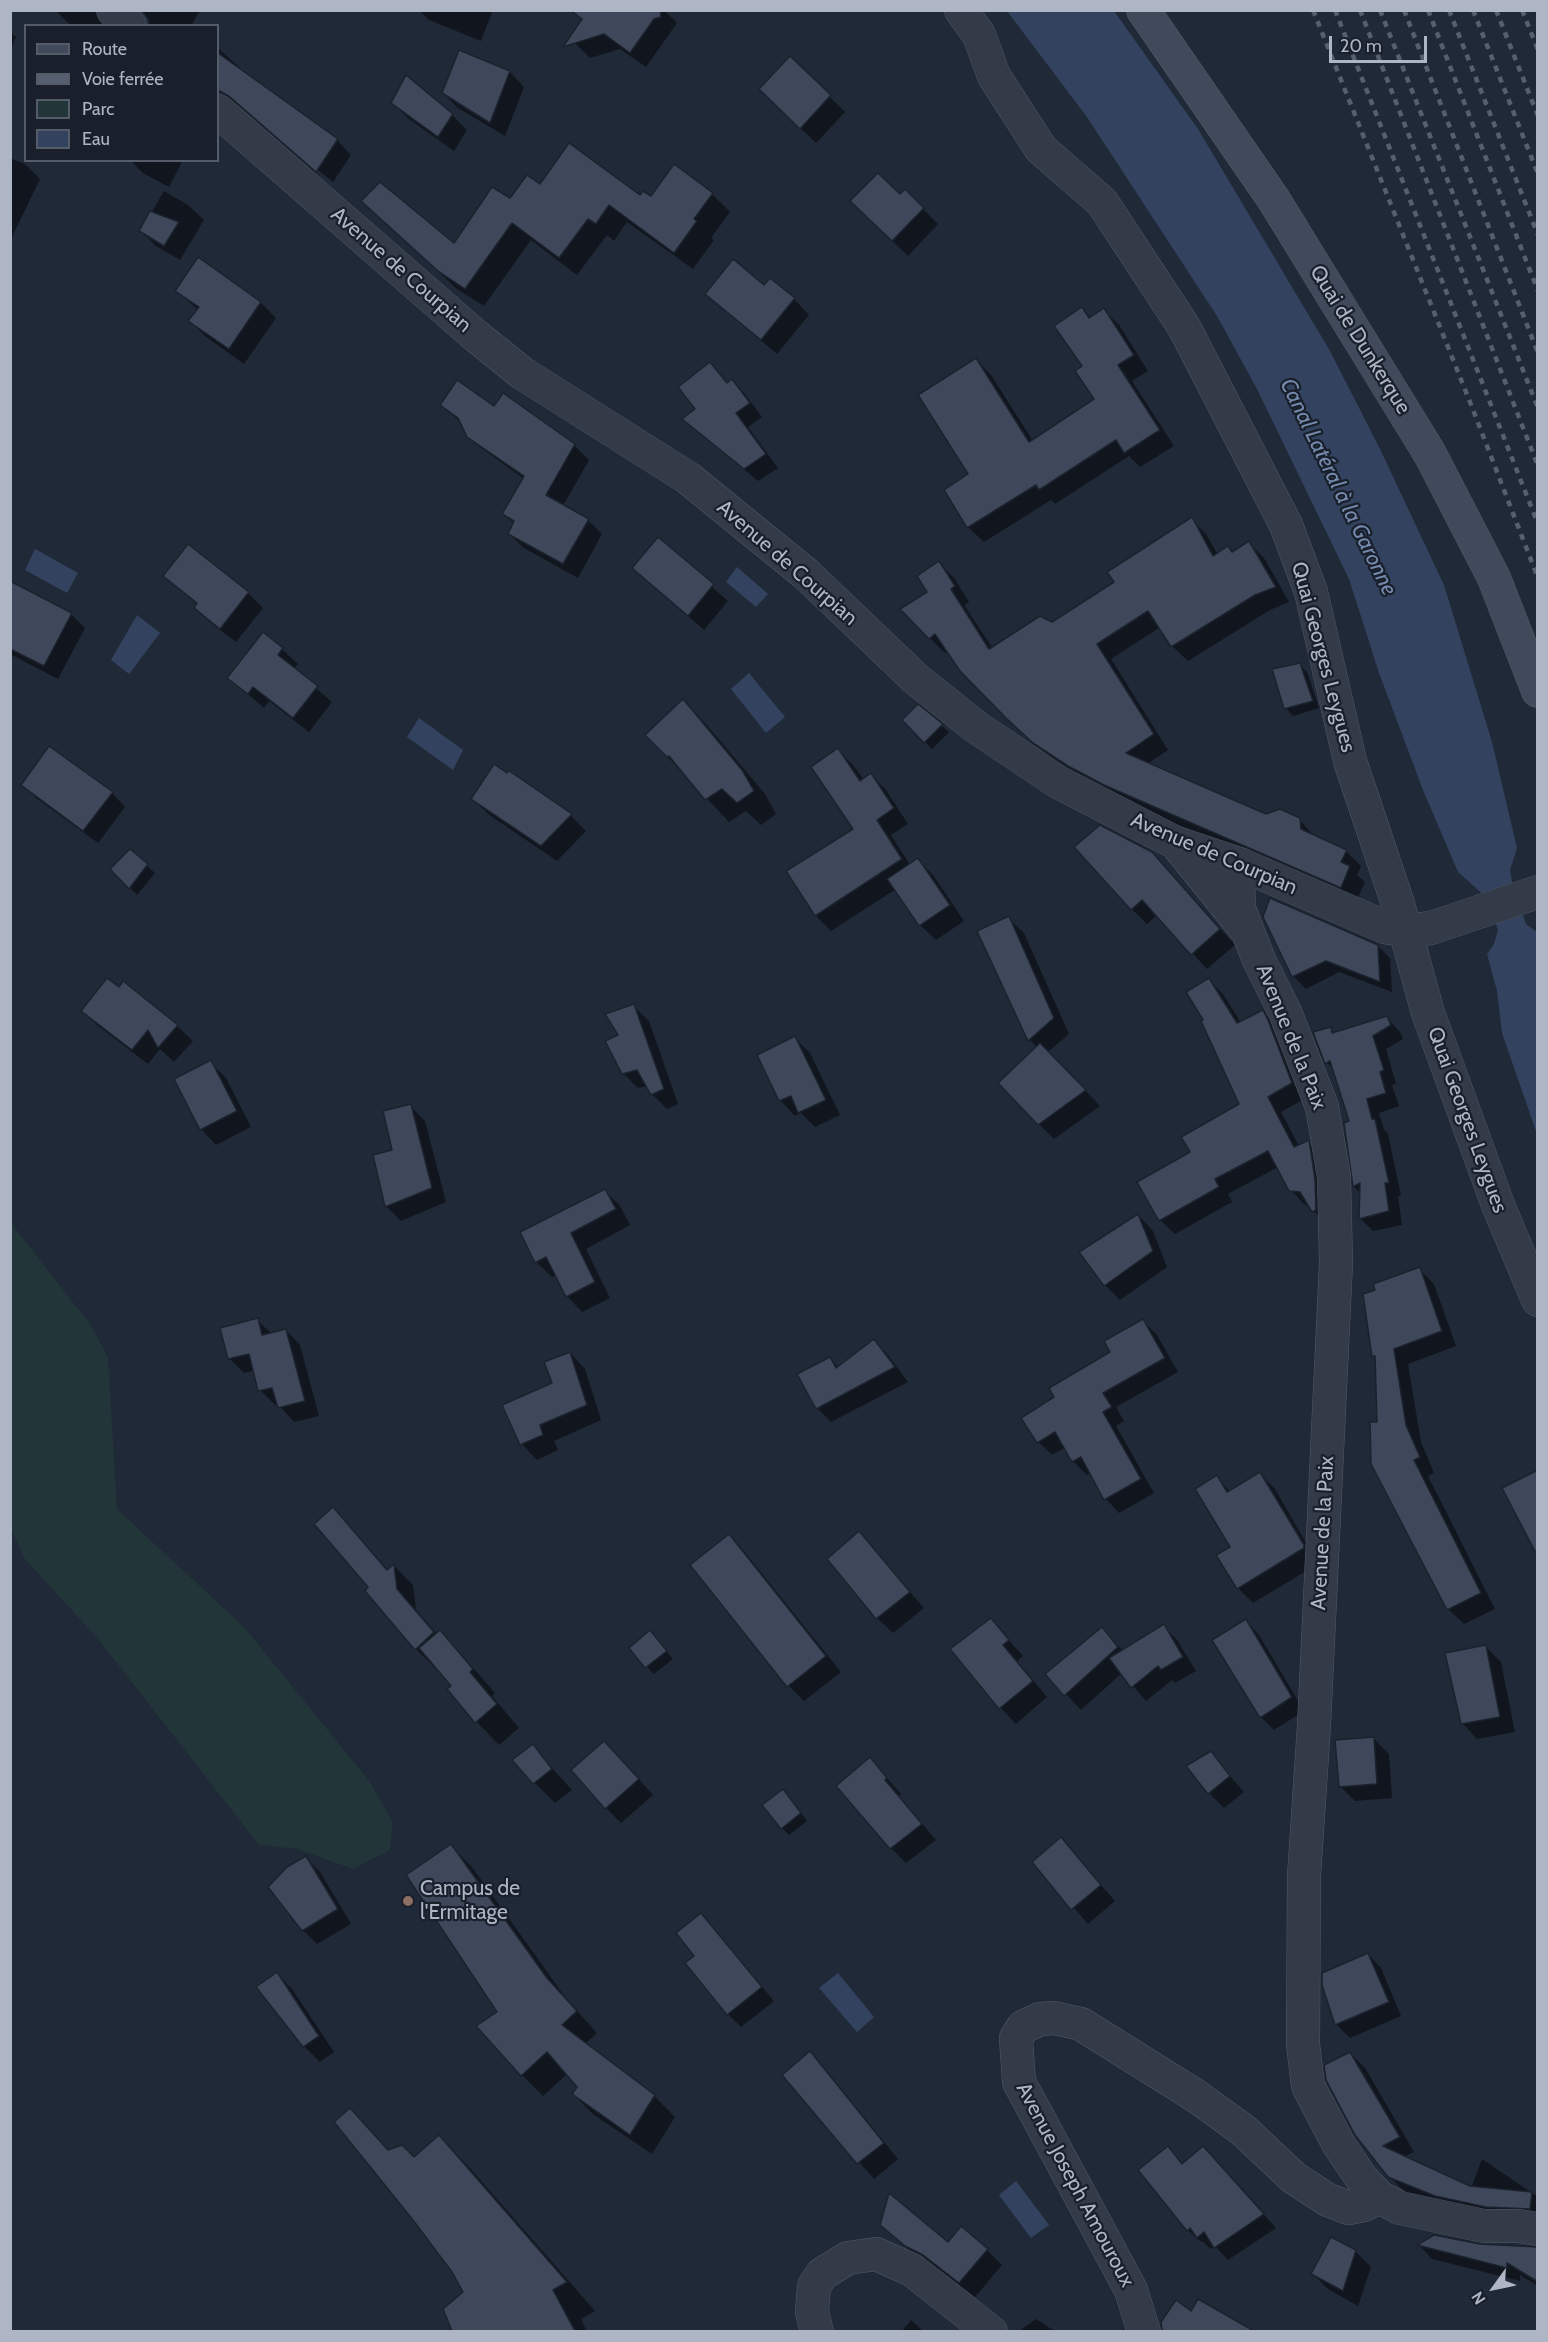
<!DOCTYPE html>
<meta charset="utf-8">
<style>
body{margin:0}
#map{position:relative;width:1548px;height:2342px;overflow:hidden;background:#202937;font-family:Cabin,sans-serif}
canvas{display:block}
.frame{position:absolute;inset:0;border:12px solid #aeb5c5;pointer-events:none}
.legend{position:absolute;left:24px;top:24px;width:195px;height:138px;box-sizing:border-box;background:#19202c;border:2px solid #555c69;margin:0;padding:8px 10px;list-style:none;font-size:18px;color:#aeb5c5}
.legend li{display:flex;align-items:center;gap:12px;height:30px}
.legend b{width:30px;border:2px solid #555c69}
.north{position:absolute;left:1464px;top:2258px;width:60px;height:60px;-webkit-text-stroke:4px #19202c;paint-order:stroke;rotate:237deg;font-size:16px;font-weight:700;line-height:24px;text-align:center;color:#aeb5c5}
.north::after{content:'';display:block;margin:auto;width:21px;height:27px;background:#aeb5c5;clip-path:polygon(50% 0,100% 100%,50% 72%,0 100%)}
.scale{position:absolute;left:1329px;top:36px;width:98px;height:27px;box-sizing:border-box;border:3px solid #aeb5c5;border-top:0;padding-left:8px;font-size:18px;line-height:21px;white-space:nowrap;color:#aeb5c5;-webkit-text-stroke:4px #19202c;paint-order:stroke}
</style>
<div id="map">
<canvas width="1548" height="2342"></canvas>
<div class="frame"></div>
<ul class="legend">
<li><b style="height:8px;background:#414a5b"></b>Route</li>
<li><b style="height:8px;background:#555f6f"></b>Voie ferrée</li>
<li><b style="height:16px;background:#223538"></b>Parc</li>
<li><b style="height:16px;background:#33435f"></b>Eau</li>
</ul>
<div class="north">N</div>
<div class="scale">20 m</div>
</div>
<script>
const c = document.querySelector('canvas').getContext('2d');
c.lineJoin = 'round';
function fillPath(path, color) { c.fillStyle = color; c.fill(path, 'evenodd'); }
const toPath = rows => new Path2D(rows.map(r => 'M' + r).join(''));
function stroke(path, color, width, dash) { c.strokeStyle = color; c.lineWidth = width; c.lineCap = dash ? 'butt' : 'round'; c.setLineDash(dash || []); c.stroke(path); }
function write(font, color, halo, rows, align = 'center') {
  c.font = font + ' Cabin,sans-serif'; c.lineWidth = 4.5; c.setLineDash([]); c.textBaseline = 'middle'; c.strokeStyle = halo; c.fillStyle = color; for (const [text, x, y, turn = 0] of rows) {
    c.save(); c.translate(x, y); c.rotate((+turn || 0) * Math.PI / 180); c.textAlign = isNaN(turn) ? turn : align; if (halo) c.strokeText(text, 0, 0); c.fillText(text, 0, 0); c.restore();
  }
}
const green = toPath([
 [11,1223,90,1324,108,1357,117,1509,244,1627,370,1782,393,1822,390,1850,353,1869,297,1849,259,1845,98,1639,24,1558,10,1526]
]);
const water = toPath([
 [1007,11,1114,11,1198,129,1330,351,1380,449,1444,585,1492,742,1517,848,1510,870,1512,881,1526,924,1537,932,1537,1134,1502,1033,1497,991,1487,954,1494,944,1498,930,1487,898,1458,872,1423,790,1379,673,1349,579,1257,389,1217,316,1087,117],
 [35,549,78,573,67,593,25,570],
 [737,567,768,594,756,607,726,582],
 [137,615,160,633,129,674,111,660],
 [749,673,785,717,766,733,731,689],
 [419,718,463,750,453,770,407,737],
 [838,1973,874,2017,857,2032,819,1988],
 [1016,2181,1049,2225,1031,2238,999,2195]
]);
const shadow = toPath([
 [55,10,95,10,109,26,71,26],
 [142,10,200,10,191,26,149,26,149,20],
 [419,10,493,10,481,41,429,20],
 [575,10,664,10,677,23,646,67,620,49,590,58,575,43,584,14],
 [10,32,16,37,10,52],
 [218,48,253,80,337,140,351,155,333,182,218,89],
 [790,58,845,112,816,143,776,104],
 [510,72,524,87,505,136,458,108,443,93],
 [393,103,452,115,467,130,454,151,409,119],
 [10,158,25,164,40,179,11,239],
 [130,160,183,160,169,187,143,173],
 [541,186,651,198,712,194,730,212,711,238,714,240,693,269,627,222,614,241,607,235,577,275,531,240,484,306,457,289,381,218,454,245,511,200],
 [164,191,188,205,204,220,180,260,156,246,141,231],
 [900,196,923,209,938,224,908,256,867,217],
 [199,260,261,303,276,318,244,364,205,336,190,321,198,310,177,291],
 [764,287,794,299,809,315,777,354,707,294],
 [1082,309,1091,318,1104,310,1119,325,1148,371,1132,381,1174,446,1140,467,1129,456,1055,504,1051,500,984,542,968,527,976,360,991,375,1033,441,1096,400,1084,367],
 [710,364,728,384,732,381,745,394,762,417,748,427,778,468,758,481,684,419,697,409],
 [503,395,574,445,589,460,563,506,588,520,602,534,578,578,524,548,509,534,514,524,504,514,524,479,480,447,465,432,461,423,442,405,494,408],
 [1191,519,1206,534,1218,555,1233,553,1249,543,1264,558,1289,602,1270,610,1188,661,1172,646,1159,628,1111,659,1168,750,1147,764,1266,816,1299,819,1315,837,1346,851,1361,866,1357,875,1365,882,1356,902,1121,800,1084,781,1050,757,1024,734,948,651,945,653,930,638,930,592,939,563,954,578,969,602,964,605,993,649,1052,624,1116,582],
 [658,539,728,601,704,630,634,568],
 [165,576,248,593,263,608,236,642,211,623,196,608,198,605],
 [10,583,71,614,85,628,58,679,10,654],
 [282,649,298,664,294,669,332,702,309,732,269,701,264,708,229,678],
 [1300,665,1307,672,1319,708,1293,716,1286,708],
 [683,701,706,724,765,794,776,814,761,825,746,811,729,822,647,735],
 [918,706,949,732,932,749,904,721],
 [838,750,853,765,864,780,871,775,886,790,908,824,891,835,910,865,918,860,933,875,964,921,936,940,920,925,896,889,831,931,816,916,788,872,855,829],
 [509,772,571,816,586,831,557,861,488,814,473,799],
 [23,784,112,793,125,807,98,843,36,798],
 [130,851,155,873,137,895,112,869],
 [1152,853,1235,945,1207,969,1157,915,1147,924,1132,909],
 [1264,917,1378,946,1390,958,1392,992,1339,972,1306,989,1294,977],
 [1008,918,1024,933,1069,1034,1048,1052,1100,1106,1054,1139,1039,1124,1037,1048,1030,1040,979,932],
 [1209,980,1223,994,1241,1023,1263,1012,1277,1027,1306,1098,1281,1112,1299,1146,1308,1142,1323,1156,1327,1226,1309,1205,1305,1205,1291,1190,1278,1167,1228,1194,1232,1202,1175,1234,1160,1220,1192,1153,1241,1104,1206,1020],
 [123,983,177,1026,193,1041,174,1062,160,1049,148,1064,98,1026,83,1011,119,989],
 [633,1006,649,1021,678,1104,667,1109,652,1094,648,1086,638,1088,623,1073,620,1036],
 [1387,1018,1400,1032,1403,1039,1386,1049,1396,1084,1392,1085,1399,1106,1379,1113,1384,1130,1388,1134,1401,1196,1398,1196,1402,1225,1373,1231,1360,1218,1361,1193,1354,1187,1345,1124,1351,1122,1335,1071,1327,1063,1330,1029,1334,1033],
 [795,1038,810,1053,840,1115,815,1127,801,1113,795,1116,780,1100],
 [210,1062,226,1078,251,1127,216,1145,201,1129],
 [410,1106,425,1121,446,1202,401,1221,387,1207,374,1157,394,1151],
 [605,1191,620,1206,630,1225,586,1249,610,1298,582,1312,567,1296,557,1275,552,1277,536,1262],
 [1138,1215,1153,1231,1167,1267,1120,1300,1105,1285],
 [1419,1269,1434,1284,1456,1346,1408,1364,1421,1442,1434,1473,1428,1476,1495,1609,1464,1624,1448,1609,1373,1463,1378,1424,1377,1360,1374,1357,1364,1295],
 [257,1320,272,1334,286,1330,300,1345,319,1416,294,1422,278,1404,275,1405,260,1390,255,1370,244,1373,229,1358],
 [1143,1321,1157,1335,1178,1372,1116,1407,1124,1421,1116,1426,1154,1493,1119,1513,1106,1499,1091,1473,1087,1475,1073,1461,1066,1447,1052,1455,1039,1442,1056,1398,1112,1353],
 [874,1341,888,1355,908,1382,831,1422,817,1408,799,1374,830,1358,839,1368],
 [570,1353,585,1369,601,1420,554,1441,558,1450,537,1460,522,1444],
 [1260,1474,1275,1489,1318,1564,1253,1603,1238,1588,1232,1547,1216,1477,1230,1491],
 [333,1509,389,1571,394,1566,413,1585,416,1610,437,1634,439,1632,462,1655,495,1693,492,1696,519,1728,499,1745,477,1722,450,1689,453,1686,437,1668,436,1669,416,1649,367,1591,370,1587],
 [859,1533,924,1608,893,1633,877,1618],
 [729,1536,744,1551,841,1672,804,1701,789,1686,692,1565],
 [991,1620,1023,1656,1017,1661,1047,1697,1016,1724,1001,1708,952,1649],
 [1246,1621,1259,1635,1304,1711,1274,1730,1261,1717],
 [1164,1626,1177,1640,1196,1671,1175,1683,1172,1680,1146,1701,1122,1673,1081,1710,1047,1674,1102,1629,1123,1651],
 [657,1640,673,1659,654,1674,647,1667],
 [1486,1647,1501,1662,1515,1732,1477,1739,1462,1723],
 [1374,1739,1389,1754,1392,1798,1355,1801,1340,1786],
 [532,1746,572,1790,555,1803,534,1782],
 [1210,1753,1244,1792,1224,1808,1209,1793],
 [620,1758,653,1795,621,1823,606,1808],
 [870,1759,901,1794,899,1796,936,1840,906,1863,891,1848],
 [790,1798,807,1821,789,1835,782,1828],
 [1061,1839,1115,1901,1088,1924,1034,1862],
 [451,1846,472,1867,568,2001,597,2033,585,2044,654,2096,675,2117,652,2154,594,2115,573,2094,578,2087,567,2074,543,2096,522,2075,499,2012],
 [306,1858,320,1872,351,1924,317,1944,303,1930,270,1887],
 [701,1915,774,2001,741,2027,728,2014,696,1956],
 [1368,1954,1381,1968,1401,2016,1350,2038,1337,2025,1324,1985],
 [277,1974,292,1989,334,2052,320,2062,304,2046,258,1987],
 [1350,2053,1365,2068,1414,2152,1403,2157,1471,2188,1482,2159,1538,2197,1538,2219,1451,2210,1404,2191,1389,2176],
 [810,2054,825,2069,898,2159,874,2179,784,2075],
 [350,2110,390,2151,414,2159,439,2137,468,2166,595,2311,581,2319,587,2332,454,2332,445,2309,464,2292],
 [1168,2148,1183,2165,1215,2160,1276,2228,1228,2260,1215,2246,1211,2249,1202,2241,1201,2242,1188,2230],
 [882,2225,948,2244,987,2250,1002,2265,975,2297,940,2270,921,2261],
 [1435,2236,1484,2246,1538,2249,1538,2286,1520,2275,1520,2281,1432,2259,1420,2246],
 [1355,2251,1371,2267,1358,2306,1328,2289,1313,2274],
 [1207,2306,1230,2319,1242,2332,1195,2332],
 [1036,2319,1056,2332,1018,2332],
 [911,2320,924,2332,901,2332]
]);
const building = toPath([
 [570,10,660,10,661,17,654,19,630,53,604,34,563,47,582,19,570,10],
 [459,50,510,71,490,123,442,93,459,50],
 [218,53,338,139,316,172,230,97,218,90,218,53],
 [790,56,831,95,800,129,759,89,790,56],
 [406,75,453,114,438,137,391,103,406,75],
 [569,143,640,195,643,191,651,196,674,164,713,193,694,219,697,221,674,253,609,205,596,224,588,219,559,258,512,223,465,289,438,271,361,201,380,182,454,243,492,187,510,198,527,175,540,184,569,143],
 [878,173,900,194,905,189,924,208,892,241,850,201,878,173],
 [150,211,179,222,164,246,139,231,150,211],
 [198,257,261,302,229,349,188,321,199,307,175,291,198,257],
 [733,259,764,285,770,278,795,298,761,340,705,294,733,259],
 [1082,307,1089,318,1104,308,1134,355,1118,365,1160,430,1124,453,1116,440,1039,490,1036,485,967,528,944,490,968,474,918,395,976,358,1029,442,1094,399,1075,371,1082,366,1054,326,1082,307],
 [710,362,727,383,732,379,750,403,736,413,766,454,744,469,682,419,695,409,678,387,710,362],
 [457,380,494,406,503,393,575,444,546,495,589,519,563,564,508,534,514,521,502,514,524,476,467,437,458,418,440,405,457,380],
 [1192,517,1213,556,1228,546,1232,552,1249,541,1276,587,1255,595,1171,647,1148,611,1097,644,1154,734,1126,753,1266,814,1280,809,1300,818,1301,829,1347,850,1341,862,1350,866,1341,888,1104,785,1068,766,1033,743,1007,719,960,671,935,634,929,639,900,609,927,592,917,576,939,561,955,586,951,589,989,649,1040,616,1052,622,1114,582,1107,572,1192,517],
 [658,537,714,584,688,616,632,568,658,537],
 [188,544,249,592,220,629,194,608,197,603,163,576,188,544],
 [10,581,72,613,44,666,10,649,10,581],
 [263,632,283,648,278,655,318,686,293,718,253,687,248,694,227,678,263,632],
 [1300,663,1313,701,1284,709,1272,669,1300,663],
 [683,699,742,770,754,791,737,803,722,789,705,800,669,756,667,757,645,735,683,699],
 [918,704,943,724,924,743,902,720,918,704],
 [49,746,113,792,83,831,21,785,49,746],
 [838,748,860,781,871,773,894,808,877,820,902,859,815,916,786,871,853,829,811,767,838,748],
 [494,764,507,773,508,770,572,814,541,846,471,799,494,764],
 [1100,825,1152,852,1220,929,1191,955,1142,900,1131,910,1074,847,1100,825],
 [130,849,148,864,129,889,110,869,130,849],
 [918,858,950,905,919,926,887,879,918,858],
 [1270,898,1378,945,1380,982,1326,961,1292,977,1263,917,1270,898],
 [1009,916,1054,1018,1028,1041,977,931,1009,916],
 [107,978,119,987,123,981,178,1025,158,1048,148,1030,132,1050,81,1011,107,978],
 [1209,978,1237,1023,1263,1010,1268,1020,1292,1083,1268,1097,1294,1147,1309,1140,1315,1179,1316,1210,1312,1212,1300,1192,1289,1191,1268,1151,1215,1179,1219,1187,1159,1221,1137,1182,1190,1152,1181,1137,1239,1104,1201,1021,1203,1020,1186,992,1209,978],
 [634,1004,664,1089,651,1095,637,1070,622,1074,605,1041,618,1035,605,1014,634,1004],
 [1387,1016,1391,1025,1373,1036,1384,1070,1380,1072,1386,1093,1367,1099,1372,1119,1375,1119,1389,1183,1385,1183,1389,1211,1359,1219,1360,1183,1353,1187,1344,1123,1349,1121,1330,1061,1325,1064,1313,1032,1331,1027,1332,1033,1387,1016],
 [795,1036,826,1100,798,1113,791,1096,779,1101,757,1055,795,1036],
 [1040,1043,1086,1090,1038,1125,998,1083,1040,1043],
 [211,1060,237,1111,200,1130,174,1079,211,1060],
 [411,1104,432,1188,385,1207,373,1155,392,1150,383,1111,411,1104],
 [605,1189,616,1209,571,1233,595,1282,566,1297,546,1257,535,1263,520,1232,605,1189],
 [1138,1214,1153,1251,1104,1286,1079,1252,1138,1214],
 [1420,1267,1442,1331,1394,1349,1406,1425,1420,1457,1414,1460,1481,1593,1447,1610,1371,1464,1370,1422,1377,1422,1375,1356,1372,1357,1363,1294,1375,1290,1373,1284,1420,1267],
 [258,1318,262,1335,286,1329,305,1401,278,1408,272,1388,258,1391,249,1354,228,1359,220,1328,258,1318],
 [1143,1319,1165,1358,1103,1393,1112,1407,1103,1412,1141,1479,1104,1500,1081,1457,1072,1462,1055,1432,1037,1443,1021,1418,1054,1397,1049,1388,1110,1352,1104,1341,1143,1319],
 [874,1339,895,1367,816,1409,797,1374,830,1357,836,1368,874,1339],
 [570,1352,587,1405,540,1425,543,1435,520,1445,502,1405,552,1383,544,1362,570,1352],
 [1538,1470,1538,1557,1502,1488,1538,1470],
 [1260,1472,1304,1545,1304,1548,1237,1589,1216,1555,1230,1547,1195,1489,1217,1475,1227,1492,1260,1472],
 [333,1507,387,1570,394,1564,397,1589,434,1632,415,1650,365,1591,368,1587,314,1524,333,1507],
 [859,1531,910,1592,876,1619,827,1559,859,1531],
 [729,1534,826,1656,787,1687,690,1565,729,1534],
 [991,1618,1009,1640,1003,1645,1033,1681,999,1709,950,1649,991,1618],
 [1246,1619,1292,1697,1260,1718,1212,1640,1246,1619],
 [1164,1624,1183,1657,1161,1670,1158,1666,1131,1688,1109,1658,1164,1624],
 [1102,1627,1118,1647,1064,1696,1045,1674,1102,1627],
 [440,1630,473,1669,470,1672,497,1704,475,1723,447,1689,451,1686,419,1648,440,1630],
 [650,1630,667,1651,645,1668,629,1648,650,1630],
 [1486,1645,1500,1717,1461,1724,1445,1653,1486,1645],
 [1374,1737,1377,1784,1339,1787,1335,1740,1374,1737],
 [604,1741,639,1779,605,1809,571,1770,604,1741],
 [533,1744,552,1769,533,1784,512,1760,533,1744],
 [1211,1751,1230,1776,1208,1794,1186,1766,1211,1751],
 [870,1757,887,1778,885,1780,922,1824,890,1849,836,1786,870,1757],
 [783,1789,801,1813,781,1829,762,1805,783,1789],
 [1061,1837,1101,1885,1071,1910,1032,1862,1061,1837],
 [451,1844,547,1978,577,2011,562,2025,655,2095,630,2135,572,2094,577,2087,547,2052,521,2076,476,2026,497,2012,406,1875,451,1844],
 [306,1856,338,1909,302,1931,268,1887,287,1867,306,1856],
 [701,1913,762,1987,727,2015,685,1963,694,1956,676,1933,701,1913],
 [1368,1953,1389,2002,1335,2025,1322,1985,1322,1973,1368,1953],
 [277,1972,319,2036,303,2047,256,1987,277,1972],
 [810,2051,884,2143,857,2164,782,2075,810,2051],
 [1350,2052,1400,2137,1383,2146,1470,2186,1532,2192,1530,2209,1486,2207,1435,2196,1388,2177,1355,2135,1326,2080,1324,2065,1350,2052],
 [350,2108,388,2150,402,2145,414,2157,439,2135,567,2282,553,2290,575,2331,452,2331,443,2309,463,2292,452,2272,413,2220,334,2122,350,2108],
 [1168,2146,1182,2164,1203,2146,1264,2214,1214,2248,1204,2232,1197,2238,1190,2228,1187,2231,1138,2170,1168,2146],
 [889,2193,948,2242,961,2226,988,2249,959,2283,923,2255,905,2246,880,2225,889,2193],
 [1434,2235,1480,2244,1538,2247,1538,2282,1507,2263,1507,2268,1417,2245,1434,2235],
 [1331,2237,1356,2250,1343,2291,1311,2274,1331,2237],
 [1198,2299,1254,2331,1162,2331,1161,2322,1176,2300,1191,2311,1198,2299]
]);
const street = toPath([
 [113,10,130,26],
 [961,10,979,35,994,76,1041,149,1102,202,1184,327,1286,525,1311,592,1350,761,1398,904,1428,1013,1498,1205,1538,1300],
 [218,111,476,336,522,373,688,478,806,574,916,679,976,727,1058,782,1176,843,1242,865,1385,927,1406,931,1431,928,1538,892],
 [1176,843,1243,926],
 [1242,865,1238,879,1239,909,1259,960,1285,1012,1322,1107,1334,1177,1336,1263,1314,1725,1304,1876,1303,2044,1308,2086,1339,2145,1362,2179,1379,2197,1400,2208,1484,2226,1518,2226,1538,2229],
 [817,2332,812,2312,814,2286,822,2274,848,2258,876,2254,912,2270,991,2332],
 [1144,2332,1131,2290,1019,2082,1016,2038,1023,2027,1040,2019,1054,2018,1081,2024,1196,2096,1243,2130,1294,2178,1328,2200,1349,2208,1364,2205,1379,2197]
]);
const secondary = toPath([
 [1143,10,1274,200,1430,454,1494,578,1538,691]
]);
const rail = toPath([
 [1313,10,1470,402,1538,578],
 [1335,10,1538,524],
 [1360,10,1538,466],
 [1380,10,1538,408],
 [1404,10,1538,353],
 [1428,10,1538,291],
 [1449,10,1538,235],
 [1473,10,1538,174],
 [1496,10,1538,116],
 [1522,10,1538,50]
]);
const markers = [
 [408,1901,6,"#8d6e63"]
];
const streetNames = [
 ["Avenue de Courpian",401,270,41],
 ["Quai de Dunkerque",1360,340,58],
 ["Avenue de Courpian",787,563,41],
 ["Quai Georges Leygues",1323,657,75],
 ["Avenue de Courpian",1214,854,23],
 ["Avenue de la Paix",1291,1037,68],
 ["Quai Georges Leygues",1467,1120,70],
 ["Avenue de la Paix",1323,1533,-87],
 ["Avenue Joseph Amouroux",1075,2185,62]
];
const poiNames = [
 ["Campus de",420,1889],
 ["l'Ermitage",420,1913]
];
const waterNames = [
 ["Canal Latéral à la Garonne",1338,487,64]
];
fillPath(green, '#223538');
fillPath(water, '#33435f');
fillPath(shadow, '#0007');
fillPath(building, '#3e485a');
stroke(building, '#1b222e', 1.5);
stroke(street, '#515866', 34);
stroke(secondary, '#515866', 34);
stroke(street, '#343b48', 33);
stroke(secondary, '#414a5b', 33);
stroke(rail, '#555f6f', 4.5, [6, 6]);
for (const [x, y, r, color] of markers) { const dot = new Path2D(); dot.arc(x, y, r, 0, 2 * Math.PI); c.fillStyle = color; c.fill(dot); stroke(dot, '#19202c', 2); }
write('21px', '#aeb5c5', '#19202c', streetNames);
write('21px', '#aeb5c5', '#19202c', poiNames, 'left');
write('italic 22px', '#758aad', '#19202c', waterNames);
</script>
